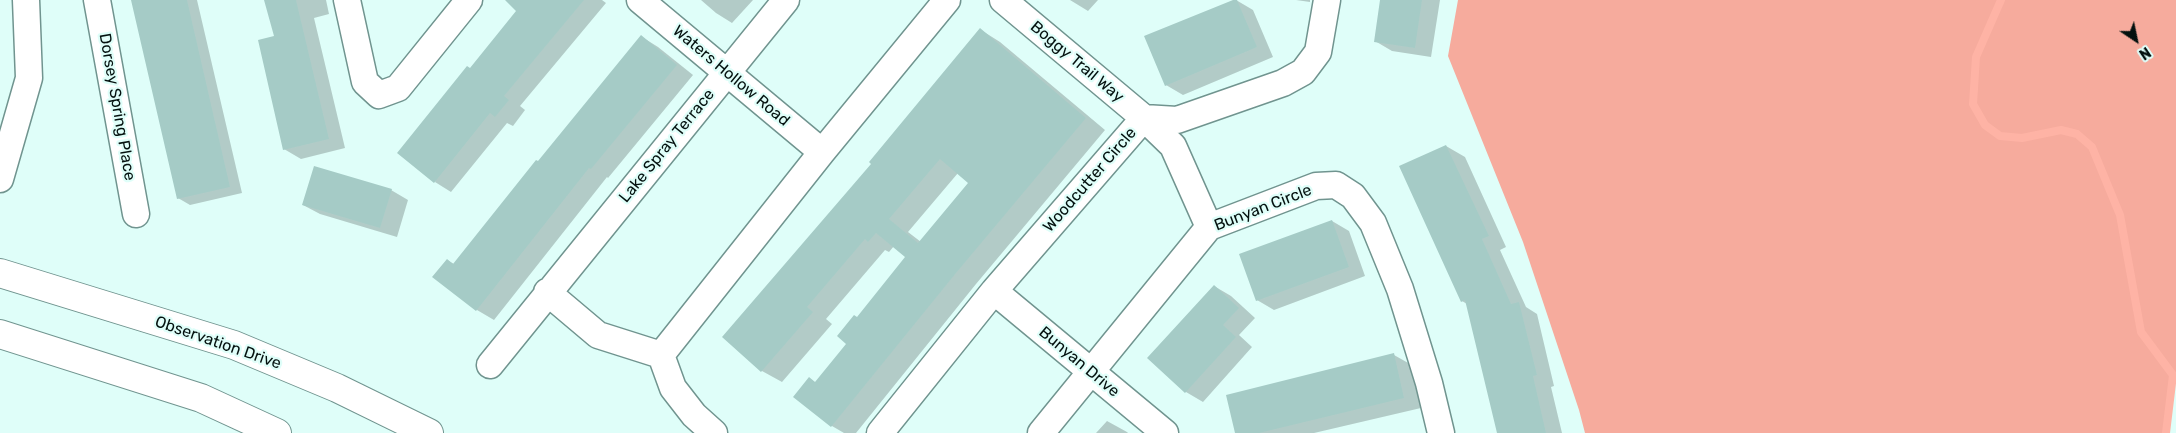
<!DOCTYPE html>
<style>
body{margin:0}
#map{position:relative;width:2176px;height:433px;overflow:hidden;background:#dffef9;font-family:Rubik,sans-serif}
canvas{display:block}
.north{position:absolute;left:2111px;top:15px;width:50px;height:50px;-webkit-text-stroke:4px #dffef9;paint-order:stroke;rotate:146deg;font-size:14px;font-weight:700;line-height:20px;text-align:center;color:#04110f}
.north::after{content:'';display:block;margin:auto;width:18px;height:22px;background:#04110f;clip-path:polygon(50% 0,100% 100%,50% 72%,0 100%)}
</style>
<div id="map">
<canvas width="2176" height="433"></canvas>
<div class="north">N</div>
</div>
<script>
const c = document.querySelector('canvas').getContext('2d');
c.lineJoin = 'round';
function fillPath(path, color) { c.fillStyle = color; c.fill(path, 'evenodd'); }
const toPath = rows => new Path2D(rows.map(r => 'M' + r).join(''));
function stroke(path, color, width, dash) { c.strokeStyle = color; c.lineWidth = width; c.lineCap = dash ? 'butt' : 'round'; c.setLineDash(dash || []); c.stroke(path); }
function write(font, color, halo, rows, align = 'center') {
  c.font = font + ' Rubik,sans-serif'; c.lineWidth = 4.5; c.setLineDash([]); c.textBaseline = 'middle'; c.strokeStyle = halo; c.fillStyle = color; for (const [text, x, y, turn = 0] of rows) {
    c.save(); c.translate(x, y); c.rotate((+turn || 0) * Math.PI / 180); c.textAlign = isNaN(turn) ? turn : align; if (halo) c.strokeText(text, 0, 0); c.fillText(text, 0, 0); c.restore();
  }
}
const forest = toPath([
 [1458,0,2176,0,2176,374,2173,376,2168,433,1585,433,1579,410,1523,242,1448,56]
]);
const shadow = toPath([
 [132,0,197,0,242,193,190,205,178,198],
 [265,0,326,0,329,14,314,18,345,148,301,159,284,149,275,37],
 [523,0,602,0,606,3,520,106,525,110,513,126,507,123,451,192,435,182,470,69,518,11],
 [701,0,753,0,732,23,716,13],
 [1070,0,1098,0,1088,11],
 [1236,0,1253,10,1273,57,1183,95,1166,85],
 [1296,0,1310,0,1310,2],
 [1381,0,1440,0,1431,57,1392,51,1375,41],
 [981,30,1000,42,1105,130,976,284,856,433,844,433,832,426,795,397,809,378,816,383,848,343,857,318,907,256,894,246,889,252,885,250,826,319,832,324,782,382,762,371,723,337,873,164],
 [958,173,970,183,921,242,908,232],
 [642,37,658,47,693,75,608,178,607,177,494,320,477,310,434,276,447,260,454,264],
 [1446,146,1465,157,1506,247,1500,250,1526,307,1537,314,1554,386,1551,387,1562,433,1499,433,1467,304,1462,301],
 [391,190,408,200,397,237,320,214,303,205],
 [1332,221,1349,231,1365,276,1274,310,1257,300],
 [1214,286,1231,296,1255,318,1239,335,1252,347,1203,402,1186,392,1149,358],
 [1394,355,1410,364,1421,408,1314,433,1237,433],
 [1107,421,1127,432,1128,433,1096,433]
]);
const stream = toPath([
 [2001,0,1976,57,1973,104,1985,125,2000,136,2022,138,2061,130,2077,134,2092,147,2120,215,2141,332,2173,375,2166,433]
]);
const building = toPath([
 [131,0,187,0,230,187,177,199],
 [264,0,296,0,329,139,283,150,258,40,274,36],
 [505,0,584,0,504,96,509,100,495,117,490,113,434,183,397,153,467,66,470,68,516,11],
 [1233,0,1237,0,1257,47,1165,86,1144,36],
 [1380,0,1422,0,1415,48,1374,42],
 [980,28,1086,118,956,273,831,427,793,397,809,377,815,382,846,344,837,336,854,315,857,317,905,257,876,233,868,242,865,239,807,307,813,312,761,372,722,337,871,164,869,162],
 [940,159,968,183,918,243,889,219],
 [641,35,677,65,591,169,589,168,476,311,432,277,447,259,453,264,536,160,538,161],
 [1446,145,1489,236,1482,239,1511,304,1519,302,1537,375,1533,376,1546,433,1497,433,1465,300,1461,302,1399,166],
 [314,166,392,189,380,228,302,205],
 [1332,220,1349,267,1256,301,1239,254],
 [1214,285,1239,308,1223,325,1236,337,1185,393,1147,358],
 [1394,353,1404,398,1259,433,1235,433,1226,395]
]);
const street = toPath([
 [97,0,136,214],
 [347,0,365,82,379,95,398,88,469,0],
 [640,0,822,152],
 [1003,0,1144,118,1173,146,1209,227],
 [0,179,29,78,26,0],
 [994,291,1165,433],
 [547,292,598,335,661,355],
 [490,365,786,0],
 [714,433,694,415,673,388,661,355,822,152,947,0],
 [880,433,994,291,1144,118,1177,120,1283,83,1303,72,1318,52,1327,0],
 [1041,433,1209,227,1316,186,1336,185,1353,196,1373,223,1400,289,1429,383,1441,433]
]);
const secondary = toPath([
 [0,273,234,345,337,388,429,433],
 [0,334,201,398,277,433]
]);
const streetNames = [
 ["Boggy Trail Way",1077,62,40],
 ["Waters Hollow Road",731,76,40],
 ["Dorsey Spring Place",117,107,80],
 ["Lake Spray Terrace",667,146,-51],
 ["Woodcutter Circle",1090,180,-49],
 ["Bunyan Circle",1263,208,-21],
 ["Observation Drive",218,343,19],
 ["Bunyan Drive",1079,362,40]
];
fillPath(forest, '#f6ab9d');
fillPath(shadow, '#0003');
stroke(stream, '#feb3a5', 8);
fillPath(building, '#a5cbc6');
stroke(street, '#70948f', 29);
stroke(secondary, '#70948f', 30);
stroke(street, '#fff', 26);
stroke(secondary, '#fff', 28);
write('16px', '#04110f', '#dffef9', streetNames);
</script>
